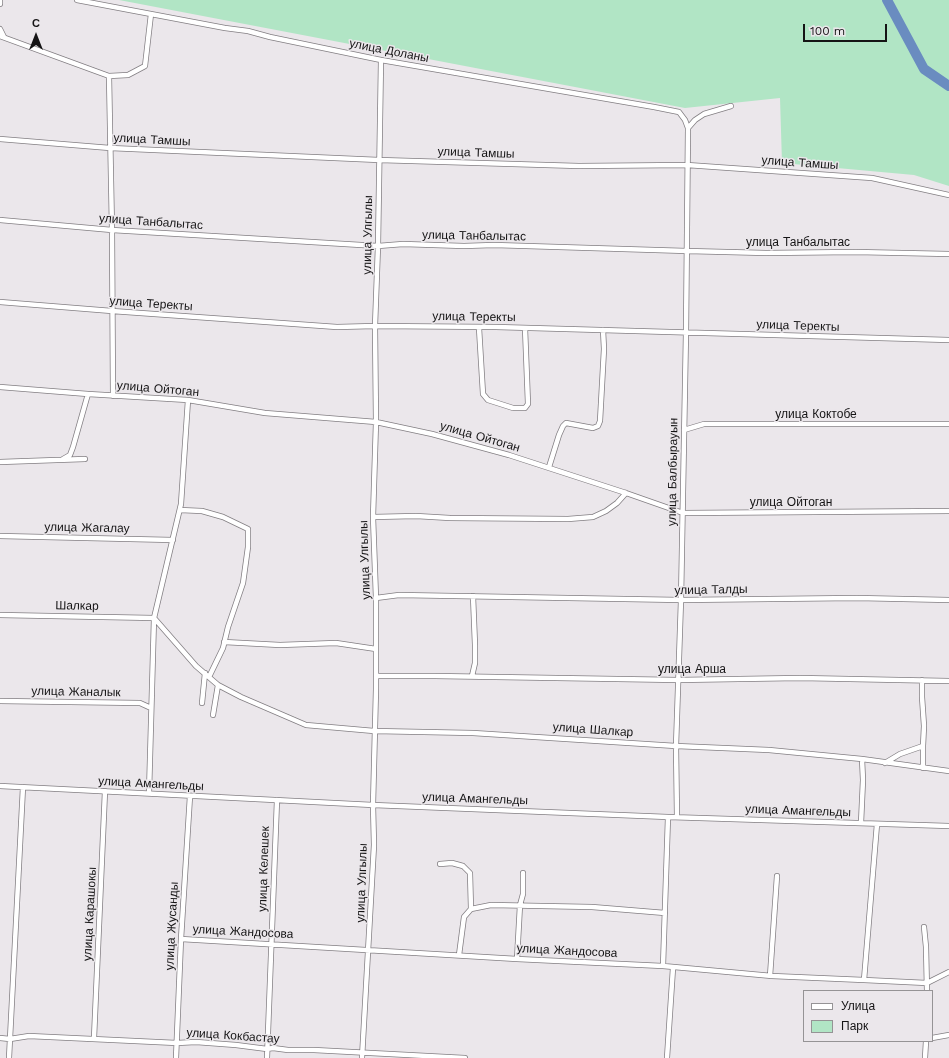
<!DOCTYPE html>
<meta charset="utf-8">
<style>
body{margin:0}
#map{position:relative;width:949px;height:1058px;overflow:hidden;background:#ebe7eb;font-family:"Work Sans",sans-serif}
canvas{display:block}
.legend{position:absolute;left:803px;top:990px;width:130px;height:52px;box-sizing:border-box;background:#ebe7eb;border:1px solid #959395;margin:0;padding:5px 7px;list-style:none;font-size:12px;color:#151415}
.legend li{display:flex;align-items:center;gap:8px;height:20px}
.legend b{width:20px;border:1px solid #959395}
.north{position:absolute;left:16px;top:16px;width:40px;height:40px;-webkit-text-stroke:3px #ebe7eb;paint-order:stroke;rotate:0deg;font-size:11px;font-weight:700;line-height:16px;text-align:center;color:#151415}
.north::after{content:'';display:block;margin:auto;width:14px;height:18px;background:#151415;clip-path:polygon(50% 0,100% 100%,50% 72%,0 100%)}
.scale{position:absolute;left:803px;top:24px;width:84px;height:18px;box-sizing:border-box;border:2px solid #151415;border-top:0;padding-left:5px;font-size:12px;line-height:14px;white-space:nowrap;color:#151415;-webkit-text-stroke:3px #ebe7eb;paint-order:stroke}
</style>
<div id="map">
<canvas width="949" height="1058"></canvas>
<ul class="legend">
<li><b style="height:5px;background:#fff"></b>Улица</li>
<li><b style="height:11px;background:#b1e5c5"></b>Парк</li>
</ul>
<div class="north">С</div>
<div class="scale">100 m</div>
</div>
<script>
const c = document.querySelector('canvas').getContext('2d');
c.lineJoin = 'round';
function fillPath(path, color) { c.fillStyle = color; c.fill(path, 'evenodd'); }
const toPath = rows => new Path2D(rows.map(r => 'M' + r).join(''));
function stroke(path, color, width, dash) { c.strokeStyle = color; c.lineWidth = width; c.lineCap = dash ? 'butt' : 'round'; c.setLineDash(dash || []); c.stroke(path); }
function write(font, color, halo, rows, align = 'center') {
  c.font = font + ' "Work Sans",sans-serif'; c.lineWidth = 3; c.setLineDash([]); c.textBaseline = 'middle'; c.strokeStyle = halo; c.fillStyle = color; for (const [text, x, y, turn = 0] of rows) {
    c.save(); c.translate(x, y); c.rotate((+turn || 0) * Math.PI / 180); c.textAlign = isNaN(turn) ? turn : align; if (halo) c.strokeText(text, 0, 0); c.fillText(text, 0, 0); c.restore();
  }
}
const green = toPath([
 [119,0,949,0,949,186,914,175,782,163,780,98,685,108]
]);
const river = toPath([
 [887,0,924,69,949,86]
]);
const minor = toPath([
 [77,0,225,28,248,31,270,37,381,60,654,107,679,112,685,120,688,128,686,332,681,600,676,746,677,817],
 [0,4,0,0],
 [0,29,4,37],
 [0,36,109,76],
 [688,128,695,120,704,114,731,106],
 [0,139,110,148,379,160,579,166,687,165,872,178,949,195],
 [0,220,112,230,378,246,403,244,464,246,494,245,687,251,766,253,856,252,949,254],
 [0,302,112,311,337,327,375,326,496,327,949,340],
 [479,328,483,394,488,400,513,408,525,408,528,404,525,328],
 [0,387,88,394,188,400,265,413,376,422,432,434,509,455,626,493,683,513,949,511],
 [113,396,112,230,109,76,128,75,145,66,151,14],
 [684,430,704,424,949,424],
 [63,459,70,455,73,447,88,394],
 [0,462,85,459],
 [549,467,559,435,563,426,566,423,593,428,598,426,600,421,604,349,603,330],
 [180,510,202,511,223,517,248,529,248,547,243,583,228,627,223,648,209,677],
 [373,517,416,516,450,518,568,519,593,517,606,511,617,503,626,493],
 [0,536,173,540],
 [376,598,399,595,681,600,857,598,949,600],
 [0,615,154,618,196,666,218,685,241,697,306,725,374,731,473,733,676,746,769,750,862,759,949,771],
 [224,642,280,645,336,643,376,649],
 [376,676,435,676,678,680,800,678,949,681],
 [472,676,475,663,475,645,473,596],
 [0,701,140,703,151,708],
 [202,703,205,673],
 [213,715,218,685],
 [885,763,900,754,923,746,924,726,922,697,922,680],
 [923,768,923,746],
 [0,786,373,805,668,817,949,826],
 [149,793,154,618,181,504,188,400],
 [861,823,863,780,862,759],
 [440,864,452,863,463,866,470,873,471,909],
 [924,927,926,947,927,991],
 [181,939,517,959,663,966,772,976,864,980,927,983,949,972],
 [459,955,464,917,471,909,491,905,592,907,665,913],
 [517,959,520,905,523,894,523,873],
 [663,966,668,817],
 [770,976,777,876],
 [864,980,877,824],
 [0,1038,10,1039,29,1036,177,1043,196,1042,236,1045,267,1049,273,1048,288,1050,314,1050,465,1058],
 [94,1038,105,791],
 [932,1038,949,1035],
 [9,1058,23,787],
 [176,1058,181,939,190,796],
 [267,1058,277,800],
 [362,1058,374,845,373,805,376,689,376,598,373,517,376,422,375,326,378,246,381,60],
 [667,1058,673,968],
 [925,1058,926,1041]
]);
const streetNames = [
 ["улица Доланы",389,51,11],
 ["улица Тамшы",152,140,3],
 ["улица Тамшы",476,153,2],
 ["улица Тамшы",800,163,4],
 ["улица Танбалытас",151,222,4],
 ["улица Улгылы",368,235,-89],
 ["улица Танбалытас",474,236,1],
 ["улица Танбалытас",798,242],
 ["улица Теректы",151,304,4],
 ["улица Теректы",474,317,1],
 ["улица Теректы",798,326,2],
 ["улица Ойтоган",158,389,5],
 ["улица Коктобе",816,414],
 ["улица Ойтоган",480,437,16],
 ["улица Балбырауын",673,472,-89],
 ["улица Ойтоган",791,502],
 ["улица Жагалау",87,528,1],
 ["улица Улгылы",365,560,-92],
 ["улица Талды",711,590,-1],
 ["Шалкар",77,606,1],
 ["улица Арша",692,669],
 ["улица Жаналык",76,692,1],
 ["улица Шалкар",593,730,4],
 ["улица Амангельды",151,784,3],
 ["улица Амангельды",475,799,2],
 ["улица Амангельды",798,811,2],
 ["улица Келешек",264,869,-88],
 ["улица Улгылы",362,883,-88],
 ["улица Карашокы",90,914,-87],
 ["улица Жусанды",172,926,-87],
 ["улица Жандосова",243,932,3],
 ["улица Жандосова",567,951,3],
 ["улица Кокбастау",233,1036,4]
];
fillPath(green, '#b1e5c5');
stroke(river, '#6a8cc0', 10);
stroke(minor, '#827e82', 6);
stroke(minor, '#fff', 4.5);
write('12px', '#151415', '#ebe7eb', streetNames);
</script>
